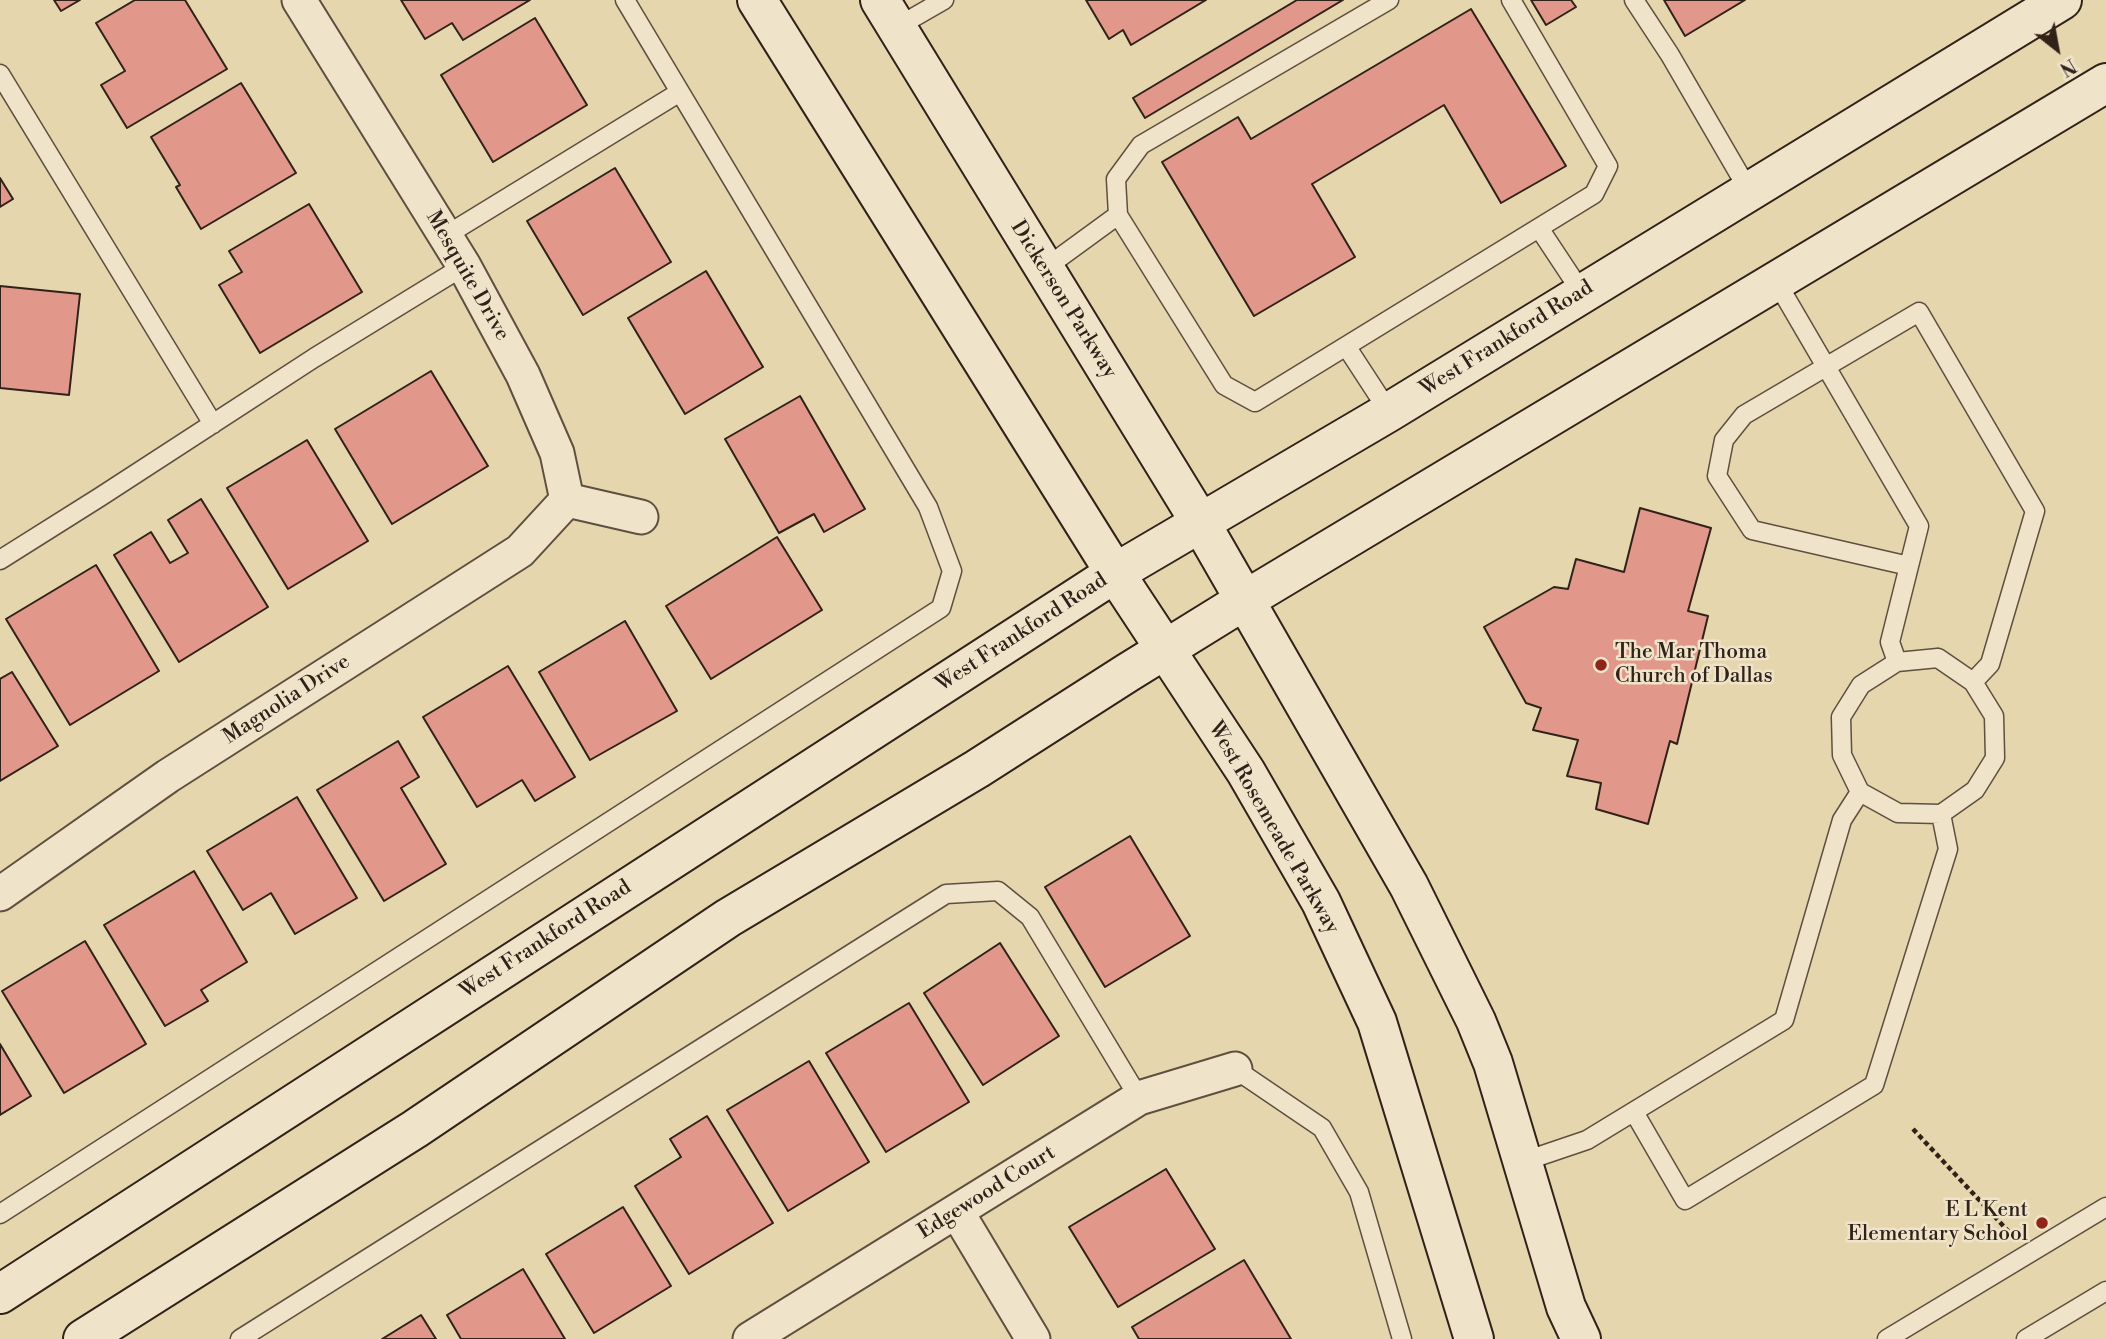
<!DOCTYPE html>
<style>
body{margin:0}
#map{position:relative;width:2106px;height:1339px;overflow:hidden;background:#e6d6ae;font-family:"Libre Bodoni",serif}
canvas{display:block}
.north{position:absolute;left:2022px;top:14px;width:70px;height:70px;-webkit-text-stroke:5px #efe4ca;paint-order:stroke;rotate:149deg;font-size:19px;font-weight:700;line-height:28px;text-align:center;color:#302219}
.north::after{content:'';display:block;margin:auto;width:24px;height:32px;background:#302219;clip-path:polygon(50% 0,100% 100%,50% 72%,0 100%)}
</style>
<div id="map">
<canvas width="2106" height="1339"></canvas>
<div class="north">N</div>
</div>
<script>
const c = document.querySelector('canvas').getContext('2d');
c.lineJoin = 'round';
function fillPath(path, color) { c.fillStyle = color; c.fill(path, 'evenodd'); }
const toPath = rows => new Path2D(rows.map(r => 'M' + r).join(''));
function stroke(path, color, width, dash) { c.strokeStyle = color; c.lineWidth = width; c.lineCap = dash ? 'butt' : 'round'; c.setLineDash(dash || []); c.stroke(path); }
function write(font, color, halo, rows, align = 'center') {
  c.font = font + ' "Libre Bodoni",serif'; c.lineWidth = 5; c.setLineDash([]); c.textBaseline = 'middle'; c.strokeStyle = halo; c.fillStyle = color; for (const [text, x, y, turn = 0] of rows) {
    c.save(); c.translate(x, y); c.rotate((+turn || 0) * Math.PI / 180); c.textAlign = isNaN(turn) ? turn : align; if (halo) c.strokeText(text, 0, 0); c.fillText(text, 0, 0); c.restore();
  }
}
const building = toPath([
 [54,0,80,0,61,11,54,0],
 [135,0,185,0,227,69,127,128,101,85,125,71,96,23,135,0],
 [401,0,530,0,463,40,452,23,425,39,401,0],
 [1086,0,1206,0,1131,45,1123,30,1109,39,1086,0],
 [1297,0,1343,0,1145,118,1133,98,1297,0],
 [1531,0,1571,0,1576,7,1546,25,1531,0],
 [1664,0,1745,0,1685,36,1664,0],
 [1471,9,1566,166,1501,203,1444,105,1312,184,1355,257,1254,316,1162,162,1238,117,1251,139,1471,9],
 [535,18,587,105,493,162,441,75,535,18],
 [241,83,296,173,201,229,176,187,180,185,151,137,241,83],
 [615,168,671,262,583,315,527,221,615,168],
 [0,178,13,199,0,207,0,178],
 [309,204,362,292,260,353,219,285,242,272,229,251,309,204],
 [706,271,763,367,685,414,628,318,706,271],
 [0,286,80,294,69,395,0,388,0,286],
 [431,371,488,466,392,524,335,429,431,371],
 [800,396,865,509,824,532,814,514,779,533,725,439,800,396],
 [307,440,368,541,288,589,227,488,307,440],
 [201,499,268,607,179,662,114,555,151,532,170,563,188,553,168,520,201,499],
 [1640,508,1711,528,1688,611,1708,616,1677,744,1670,741,1648,824,1596,809,1601,783,1567,776,1578,740,1533,730,1541,708,1526,703,1484,627,1554,587,1568,589,1576,559,1624,572,1640,508],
 [777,537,822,610,711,679,666,606,777,537],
 [96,565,159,671,70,725,6,619,96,565],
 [625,621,677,711,590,760,539,672,625,621],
 [508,666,575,777,535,801,522,780,477,807,423,717,508,666],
 [12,672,58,746,0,781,0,679,12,672],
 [398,741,419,777,401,788,446,864,384,901,317,790,398,741],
 [297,797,357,898,295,934,271,893,243,910,207,851,297,797],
 [1130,836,1190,936,1105,987,1045,887,1130,836],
 [194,871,247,962,201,990,208,1001,165,1026,104,925,194,871],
 [85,941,146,1044,64,1093,2,991,85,941],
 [1000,943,1059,1036,983,1085,924,993,1000,943],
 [909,1003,969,1102,886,1152,826,1053,909,1003],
 [0,1044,31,1096,0,1115,0,1044],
 [809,1061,869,1162,788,1211,727,1110,809,1061],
 [707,1116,773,1223,689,1274,635,1186,681,1157,670,1139,707,1116],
 [1166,1169,1215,1249,1118,1307,1069,1227,1166,1169],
 [623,1207,671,1286,594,1333,546,1254,623,1207],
 [1244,1260,1291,1339,1139,1339,1132,1327,1244,1260],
 [523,1269,565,1339,461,1339,447,1315,523,1269],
 [421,1315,436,1339,382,1339,421,1315]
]);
const path = toPath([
 [1913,1129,2009,1232]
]);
const lane = toPath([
 [1389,0,1141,145,1116,179,1118,215,1224,385,1255,402,1594,194,1608,166,1511,0],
 [1634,0,1670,55,1749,191],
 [897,27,944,0],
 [0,74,213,424],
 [1539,228,1582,293],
 [445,236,680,92],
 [1044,269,1118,215],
 [1776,281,1919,526,1890,642,1897,662],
 [1346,346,1389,412],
 [0,560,100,497,314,358,464,266],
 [1909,566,1752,530,1717,476,1724,440,1744,415,1919,312,2035,511,1990,664,1973,682],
 [1938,658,1973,682,1994,716,1995,758,1975,790,1941,814,1898,813,1860,792,1842,755,1841,717,1861,685,1897,662,1938,658],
 [1235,1069,1322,1128,1359,1192,1402,1339],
 [1634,1112,1685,1200,1874,1085,1948,849,1941,814],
 [1522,1162,1587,1140,1784,1020,1842,820,1860,792],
 [0,1214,941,608,952,571,928,507,625,0],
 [240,1339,946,894,998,891,1030,917,1139,1098],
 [1887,1339,2106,1207],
 [2026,1339,2106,1291]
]);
const street = toPath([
 [299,0,464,266,523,375,557,453,567,500],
 [567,500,641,517],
 [0,894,168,776,520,551,567,500],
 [957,1212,1033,1339],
 [750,1339,1139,1098,1235,1069]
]);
const secondary = toPath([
 [757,0,1115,573,1246,772,1321,902,1377,1022,1474,1339],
 [880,0,1200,522,1409,886,1476,1021,1493,1063,1566,1307,1581,1339],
 [0,1294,1115,573,1389,412,2062,0],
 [83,1339,415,1129,728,918,977,769,1127,673,1245,600,2106,83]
]);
const markers = [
 [1601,665,7,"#8f2418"],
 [2042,1223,7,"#8f2418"]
];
const streetNames = [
 ["Mesquite Drive",467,276,60],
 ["Dickerson Parkway",1063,300,58],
 ["West Frankford Road",1507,339,-32],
 ["West Frankford Road",1022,633,-33],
 ["Magnolia Drive",287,700,-33],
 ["West Rosemeade Parkway",1273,828,60],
 ["West Frankford Road",546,940,-33],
 ["Edgewood Court",987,1193,-32]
];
const poiNames = [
 ["The Mar Thoma",1615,653],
 ["Church of Dallas",1615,677],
 ["E L Kent",2028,1211,"right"],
 ["Elementary School",2028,1235,"right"]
];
fillPath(building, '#e1978a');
stroke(building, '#302219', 2);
stroke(lane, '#5e4f3e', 21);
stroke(street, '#5e4f3e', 37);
stroke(secondary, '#302219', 42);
stroke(path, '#302219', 4.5, [5, 3.5]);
stroke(lane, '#efe4ca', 18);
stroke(street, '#efe4ca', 33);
stroke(secondary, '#efe4ca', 38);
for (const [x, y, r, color] of markers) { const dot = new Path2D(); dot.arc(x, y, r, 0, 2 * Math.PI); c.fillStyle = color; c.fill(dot); stroke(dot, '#efe4ca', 2.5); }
write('21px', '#302219', '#efe4ca', streetNames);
write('21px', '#302219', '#efe4ca', poiNames, 'left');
</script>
